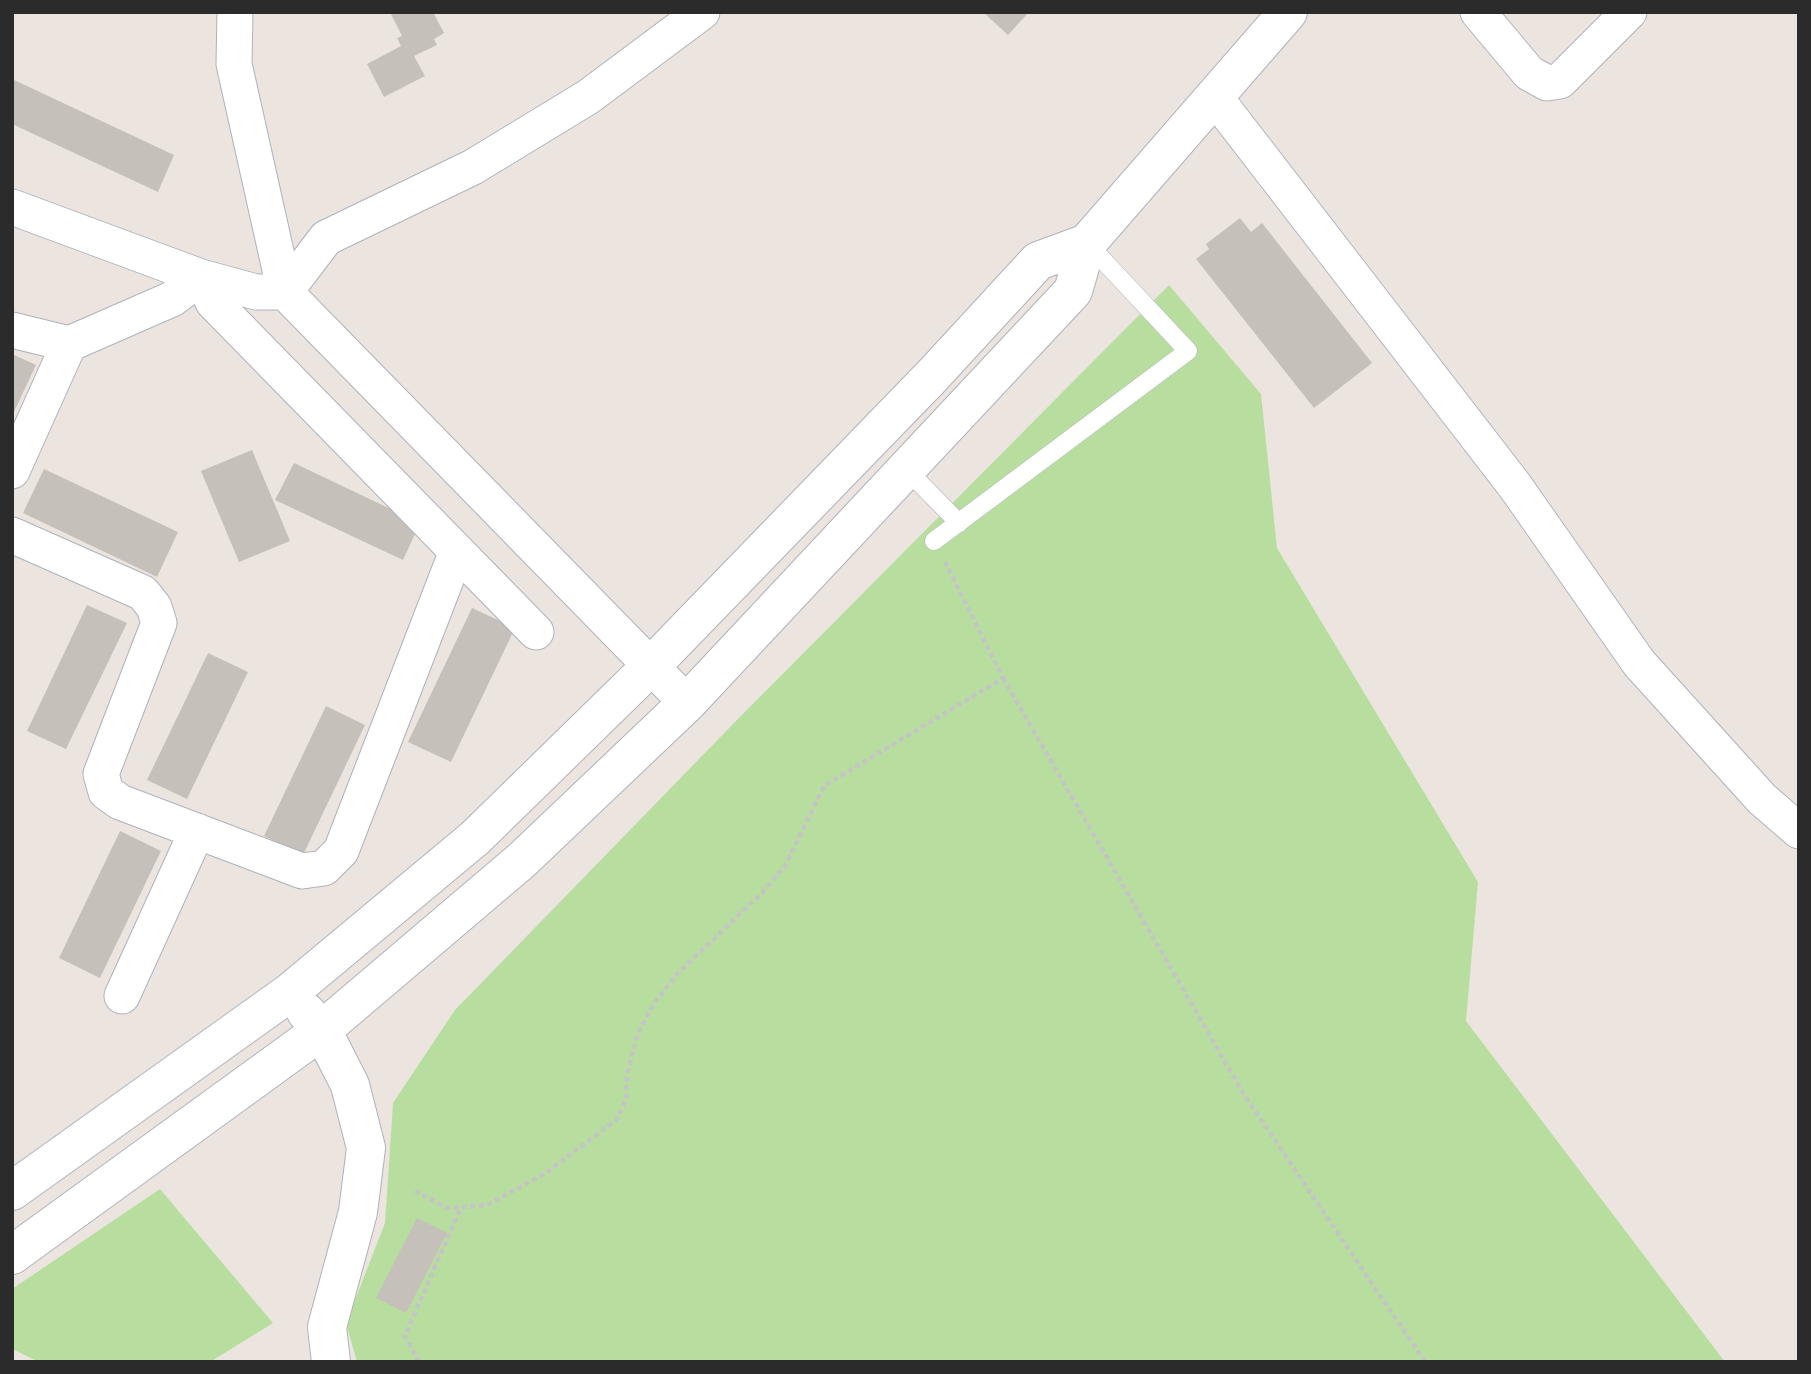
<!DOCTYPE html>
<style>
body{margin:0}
#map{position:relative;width:1811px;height:1374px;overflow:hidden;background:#ece5df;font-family:Manrope,sans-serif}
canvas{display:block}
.frame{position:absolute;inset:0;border:14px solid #2b2b2b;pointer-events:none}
</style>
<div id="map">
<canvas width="1811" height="1374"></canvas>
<div class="frame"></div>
</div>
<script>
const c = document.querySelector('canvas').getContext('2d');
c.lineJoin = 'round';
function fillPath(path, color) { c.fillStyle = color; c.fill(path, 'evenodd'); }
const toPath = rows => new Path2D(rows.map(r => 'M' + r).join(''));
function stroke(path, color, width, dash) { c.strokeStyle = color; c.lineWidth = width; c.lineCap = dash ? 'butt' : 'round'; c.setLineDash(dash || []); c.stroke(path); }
const green = toPath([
 [1169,285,1261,394,1277,548,1478,882,1466,1021,1725,1362,357,1362,346,1323,385,1223,393,1103,455,1010,732,725],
 [160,1189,273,1323,210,1362,39,1362,12,1349,12,1289]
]);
const building = toPath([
 [390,12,433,12,444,33,434,39,437,45,414,56,425,76,384,97,367,64,401,46,397,38,402,36],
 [983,12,1029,12,1008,35],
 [12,79,174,155,158,192,12,124],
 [1240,218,1251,232,1262,223,1372,363,1314,408,1196,259,1209,249,1206,244],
 [12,354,36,365,12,416],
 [252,450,290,541,239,562,201,471],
 [294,463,420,523,403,560,275,500],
 [44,469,178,532,157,577,23,513],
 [87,605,127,623,66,749,27,731],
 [472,608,515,628,451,762,408,742],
 [208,653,248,672,187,799,147,780],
 [326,706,365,725,303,855,264,836],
 [120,831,161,851,100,978,59,958],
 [417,1218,447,1233,406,1313,376,1298]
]);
const path = toPath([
 [1003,678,1243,1093,1425,1362],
 [415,1191,448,1208,487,1205,546,1173,616,1120,626,1100,627,1074,638,1033,654,1003,679,972,763,892,785,866,824,786,1003,678,944,560],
 [419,1362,405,1336,461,1207]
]);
const service = toPath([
 [905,468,959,523],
 [934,541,1188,351,1087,243]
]);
const minor = toPath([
 [235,12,234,64,285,292,687,703],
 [1478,12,1529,73,1547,83,1560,81,1629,12],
 [1214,96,1515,486,1639,663,1762,799,1799,831],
 [12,207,201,277,256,292,285,292],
 [285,292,326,238,473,167,588,97,702,12],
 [12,330,69,344],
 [12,471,69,344,172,299,201,277,213,302,536,632],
 [12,535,143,593,154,607,159,623,101,774,106,792,120,802,302,871,324,868,341,851,457,551],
 [122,996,197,831]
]);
const secondary = toPath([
 [306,1012,322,1030,350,1085,366,1148,358,1212,327,1327,331,1362],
 [12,1191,289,993,475,838,650,667,934,374,1038,261,1087,243],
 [12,1255,322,1030,522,860,687,703,1073,291,1087,243,1288,12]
]);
fillPath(green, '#b8de9f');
fillPath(building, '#c5c0ba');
stroke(service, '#afb2bb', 19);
stroke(minor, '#afb2bb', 37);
stroke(secondary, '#afb2bb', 40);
stroke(path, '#c4c4c4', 4.5, [5, 3.5]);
stroke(service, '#fff', 18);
stroke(minor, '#fff', 35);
stroke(secondary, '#fff', 38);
</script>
